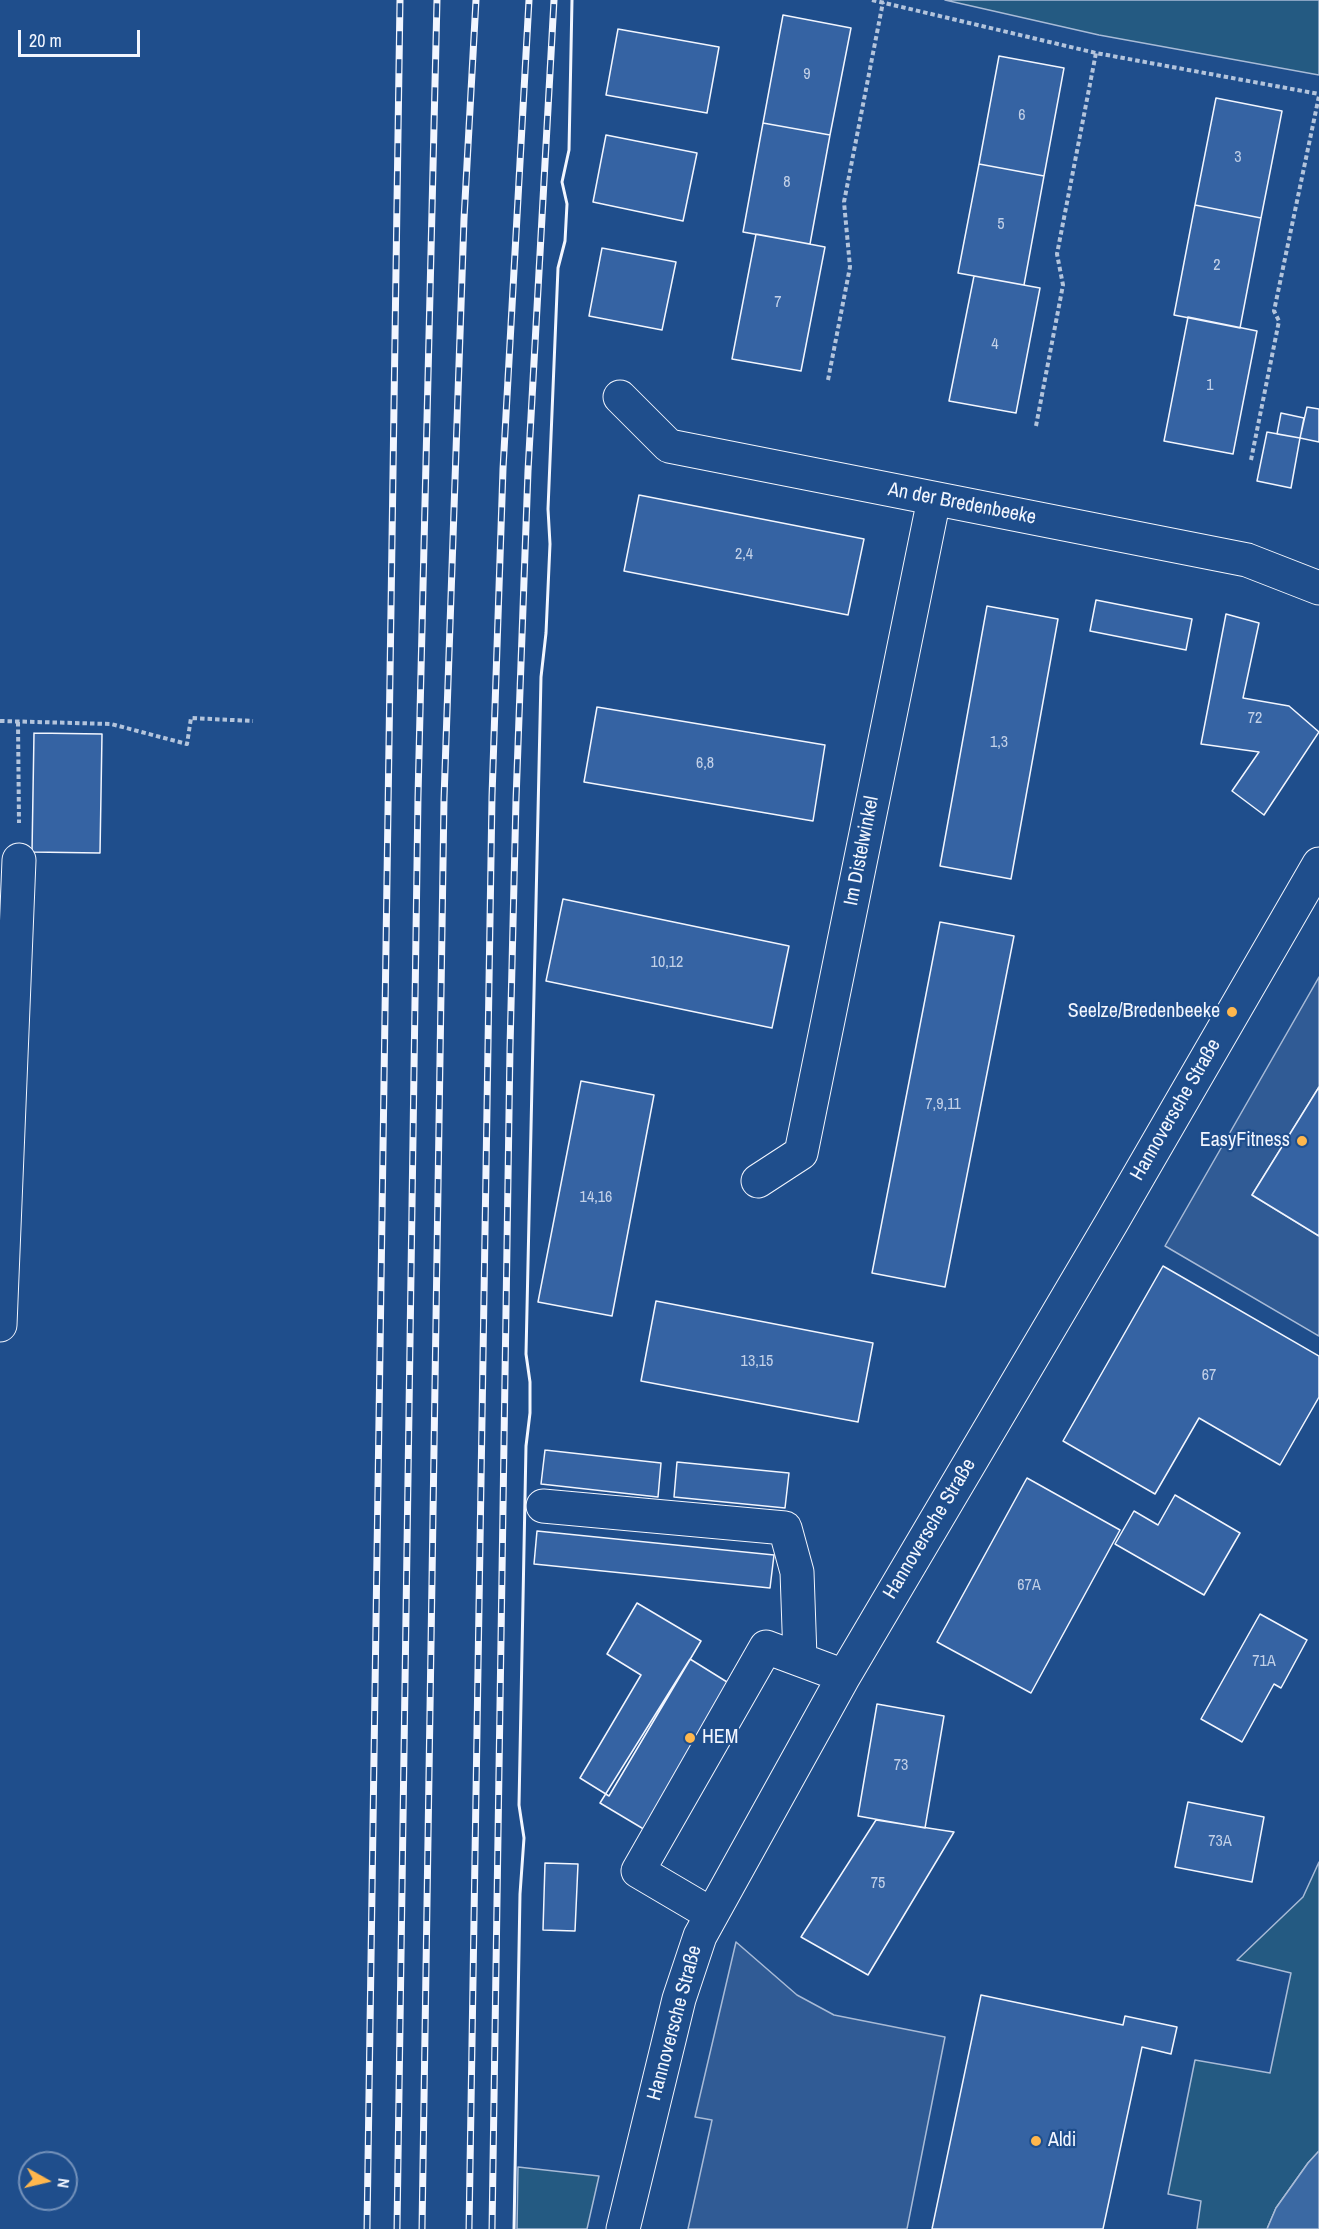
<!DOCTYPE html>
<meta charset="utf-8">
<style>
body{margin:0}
#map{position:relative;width:1319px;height:2229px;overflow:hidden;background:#1f4e8c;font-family:"Archivo Narrow",sans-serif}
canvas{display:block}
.north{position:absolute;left:18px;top:2151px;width:60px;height:60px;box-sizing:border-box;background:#1f4e8c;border:2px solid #7391ba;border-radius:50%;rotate:98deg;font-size:16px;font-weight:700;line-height:24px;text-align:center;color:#f2f6ff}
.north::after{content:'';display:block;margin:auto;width:21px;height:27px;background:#ffb74d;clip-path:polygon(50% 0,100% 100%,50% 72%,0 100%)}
.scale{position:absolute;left:18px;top:30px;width:122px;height:27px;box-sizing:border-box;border:3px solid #f2f6ff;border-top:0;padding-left:8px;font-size:18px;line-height:21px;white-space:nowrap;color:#f2f6ff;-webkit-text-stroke:4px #1f4e8c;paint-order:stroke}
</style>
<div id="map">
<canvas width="1319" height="2229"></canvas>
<div class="north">N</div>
<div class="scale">20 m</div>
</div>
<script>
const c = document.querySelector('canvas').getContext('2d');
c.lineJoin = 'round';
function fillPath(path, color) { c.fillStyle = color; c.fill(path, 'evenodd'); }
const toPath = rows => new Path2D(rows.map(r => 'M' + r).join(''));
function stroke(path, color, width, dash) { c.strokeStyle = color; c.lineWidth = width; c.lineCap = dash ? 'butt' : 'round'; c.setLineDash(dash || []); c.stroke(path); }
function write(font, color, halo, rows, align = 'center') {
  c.font = font + ' "Archivo Narrow",sans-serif'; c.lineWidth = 4.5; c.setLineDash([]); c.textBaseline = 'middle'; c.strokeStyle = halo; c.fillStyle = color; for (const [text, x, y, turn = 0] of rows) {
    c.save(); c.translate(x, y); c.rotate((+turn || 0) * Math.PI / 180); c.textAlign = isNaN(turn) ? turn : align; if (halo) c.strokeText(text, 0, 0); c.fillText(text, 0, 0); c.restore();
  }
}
const green = toPath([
 [945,0,1319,0,1319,75,1099,35,945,0],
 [1319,1862,1319,2151,1308,2163,1276,2208,1267,2229,1197,2229,1201,2201,1168,2194,1195,2060,1270,2073,1291,1973,1237,1960,1303,1897,1319,1862],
 [518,2167,599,2176,587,2229,517,2229,518,2167]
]);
const parking = toPath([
 [1319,977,1319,1087,1252,1195,1319,1236,1319,1336,1165,1246,1319,977],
 [736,1942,797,1995,834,2015,945,2037,907,2229,688,2229,712,2120,695,2117,736,1942]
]);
const water = toPath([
 [1319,2151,1319,2229,1267,2229,1276,2208,1308,2163,1319,2151]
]);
const building = toPath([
 [783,15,851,28,830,135,763,123,783,15],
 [618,29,719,47,707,113,606,95,618,29],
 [999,56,1064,68,1044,176,979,164,999,56],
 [1216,98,1282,111,1261,218,1195,205,1216,98],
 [763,123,830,135,810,244,743,232,763,123],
 [606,135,697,153,683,221,593,202,606,135],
 [979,164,1044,176,1024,285,958,273,979,164],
 [1195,205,1261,218,1240,328,1174,315,1195,205],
 [756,234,825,247,801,371,732,359,756,234],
 [602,248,676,262,662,330,589,316,602,248],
 [974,276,1040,288,1016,413,949,401,974,276],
 [1188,317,1257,331,1233,454,1164,441,1188,317],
 [1307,407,1319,409,1319,442,1300,438,1307,407],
 [1281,413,1304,418,1300,438,1277,434,1281,413],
 [1267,432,1300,438,1291,488,1257,481,1267,432],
 [639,495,864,539,848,615,624,571,639,495],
 [1096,600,1192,619,1186,650,1090,631,1096,600],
 [987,606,1058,619,1011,879,940,866,987,606],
 [1226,614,1259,623,1243,698,1289,706,1319,732,1264,815,1232,791,1259,752,1201,744,1226,614],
 [597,707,825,745,813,821,584,782,597,707],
 [34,733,102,734,100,853,32,852,34,733],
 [563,899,789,946,772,1028,546,981,563,899],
 [940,922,1014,936,945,1287,872,1273,940,922],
 [581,1081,654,1095,612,1316,538,1302,581,1081],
 [1319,1087,1319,1236,1252,1195,1319,1087],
 [1163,1266,1319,1356,1319,1397,1280,1465,1199,1418,1155,1494,1063,1441,1163,1266],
 [656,1301,873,1343,858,1422,641,1381,656,1301],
 [545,1450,661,1463,658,1497,541,1484,545,1450],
 [677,1462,789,1473,785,1508,674,1497,677,1462],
 [1027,1478,1120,1530,1031,1693,937,1642,1027,1478],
 [1175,1495,1240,1533,1204,1595,1115,1544,1134,1511,1158,1525,1175,1495],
 [537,1531,774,1555,770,1588,534,1564,537,1531],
 [637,1603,701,1641,609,1796,580,1778,641,1675,607,1654,637,1603],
 [1260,1614,1307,1640,1281,1688,1274,1684,1242,1742,1201,1719,1260,1614],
 [690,1659,748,1695,662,1840,600,1803,690,1659],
 [877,1704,944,1716,925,1828,858,1816,877,1704],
 [1188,1802,1264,1817,1252,1882,1175,1867,1188,1802],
 [876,1820,954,1832,868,1975,801,1937,876,1820],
 [545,1863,578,1864,575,1931,543,1930,545,1863],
 [981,1995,1123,2025,1125,2016,1177,2027,1171,2054,1142,2047,1103,2229,932,2229,981,1995]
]);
const path = toPath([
 [872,0,1096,53,1319,94],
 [828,380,850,267,844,202,883,2],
 [1036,426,1063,285,1057,254,1096,53],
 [1251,460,1279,321,1274,311,1319,96],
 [0,721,111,724,187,744,191,718,253,721],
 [18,722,19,823]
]);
const minor = toPath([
 [620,397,669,446,1247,560,1319,588],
 [758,1181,801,1153,934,499],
 [0,1325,19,860],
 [543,1506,785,1528,797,1572,800,1657],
 [711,1914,638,1871,766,1647,844,1676],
 [623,2229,679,1999,700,1936,844,1676,1112,1222,1319,864]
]);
const rail = toPath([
 [367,2229,400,0],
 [397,2229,418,797,437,0],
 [422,2229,444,799,464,219,476,0],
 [469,2229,492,796,503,469,529,0],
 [492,2229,510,1048,516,800,528,471,554,0]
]);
const wall = toPath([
 [514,2229,520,1894,524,1838,519,1805,526,1446,530,1413,530,1382,526,1354,541,677,546,633,550,544,548,509,558,268,565,241,567,204,562,182,569,150,572,0]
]);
const markers = [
 [1232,1012,6,"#ffb74d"],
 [1302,1141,6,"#ffb74d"],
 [690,1738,6,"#ffb74d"],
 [1036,2141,6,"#ffb74d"]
];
const numberNames = [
 ["9",807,75],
 ["6",1022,116],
 ["3",1238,158],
 ["8",787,183],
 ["5",1001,225],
 ["2",1217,266],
 ["7",778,303],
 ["4",995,345],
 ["1",1210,386],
 ["2,4",744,555],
 ["72",1255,719],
 ["1,3",999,743],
 ["6,8",705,764],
 ["10,12",667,963],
 ["7,9,11",943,1105],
 ["14,16",596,1198],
 ["13,15",757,1362],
 ["67",1209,1376],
 ["67A",1029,1586],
 ["71A",1264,1662],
 ["73",901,1766],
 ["73A",1220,1842],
 ["75",878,1884]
];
const streetNames = [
 ["An der Bredenbeeke",962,504,11],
 ["Im Distelwinkel",862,851,-79],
 ["Hannoversche Straße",1176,1110,-60],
 ["Hannoversche Straße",930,1529,-59],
 ["Hannoversche Straße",675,2023,-75]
];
const poiNames = [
 ["Seelze/Bredenbeeke",1220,1012],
 ["EasyFitness",1290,1141],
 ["HEM",702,1738,"left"],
 ["Aldi",1048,2141,"left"]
];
fillPath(green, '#245a82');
stroke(green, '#a8bbd7', 1.5);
fillPath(parking, '#305b95');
stroke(parking, '#a8bbd7', 1.5);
fillPath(water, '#3b69a3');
stroke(water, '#a8bbd7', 1.5);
fillPath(building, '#3563a3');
stroke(building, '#f2f6ff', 1.5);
stroke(minor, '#f2f6ff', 35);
stroke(path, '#b3c4dc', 4, [4.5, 3]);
stroke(minor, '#1f4e8c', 33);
stroke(rail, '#f2f6ff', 7);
stroke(rail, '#1f4e8c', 4.5, [14]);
stroke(wall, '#f2f6ff', 3);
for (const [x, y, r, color] of markers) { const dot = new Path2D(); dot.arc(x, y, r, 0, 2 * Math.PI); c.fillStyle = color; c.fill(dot); stroke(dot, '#1f4e8c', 2); }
write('16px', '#c3d1e8', null, numberNames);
write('20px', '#f2f6ff', '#1f4e8c', streetNames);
write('20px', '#f2f6ff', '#1f4e8c', poiNames, 'right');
</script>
